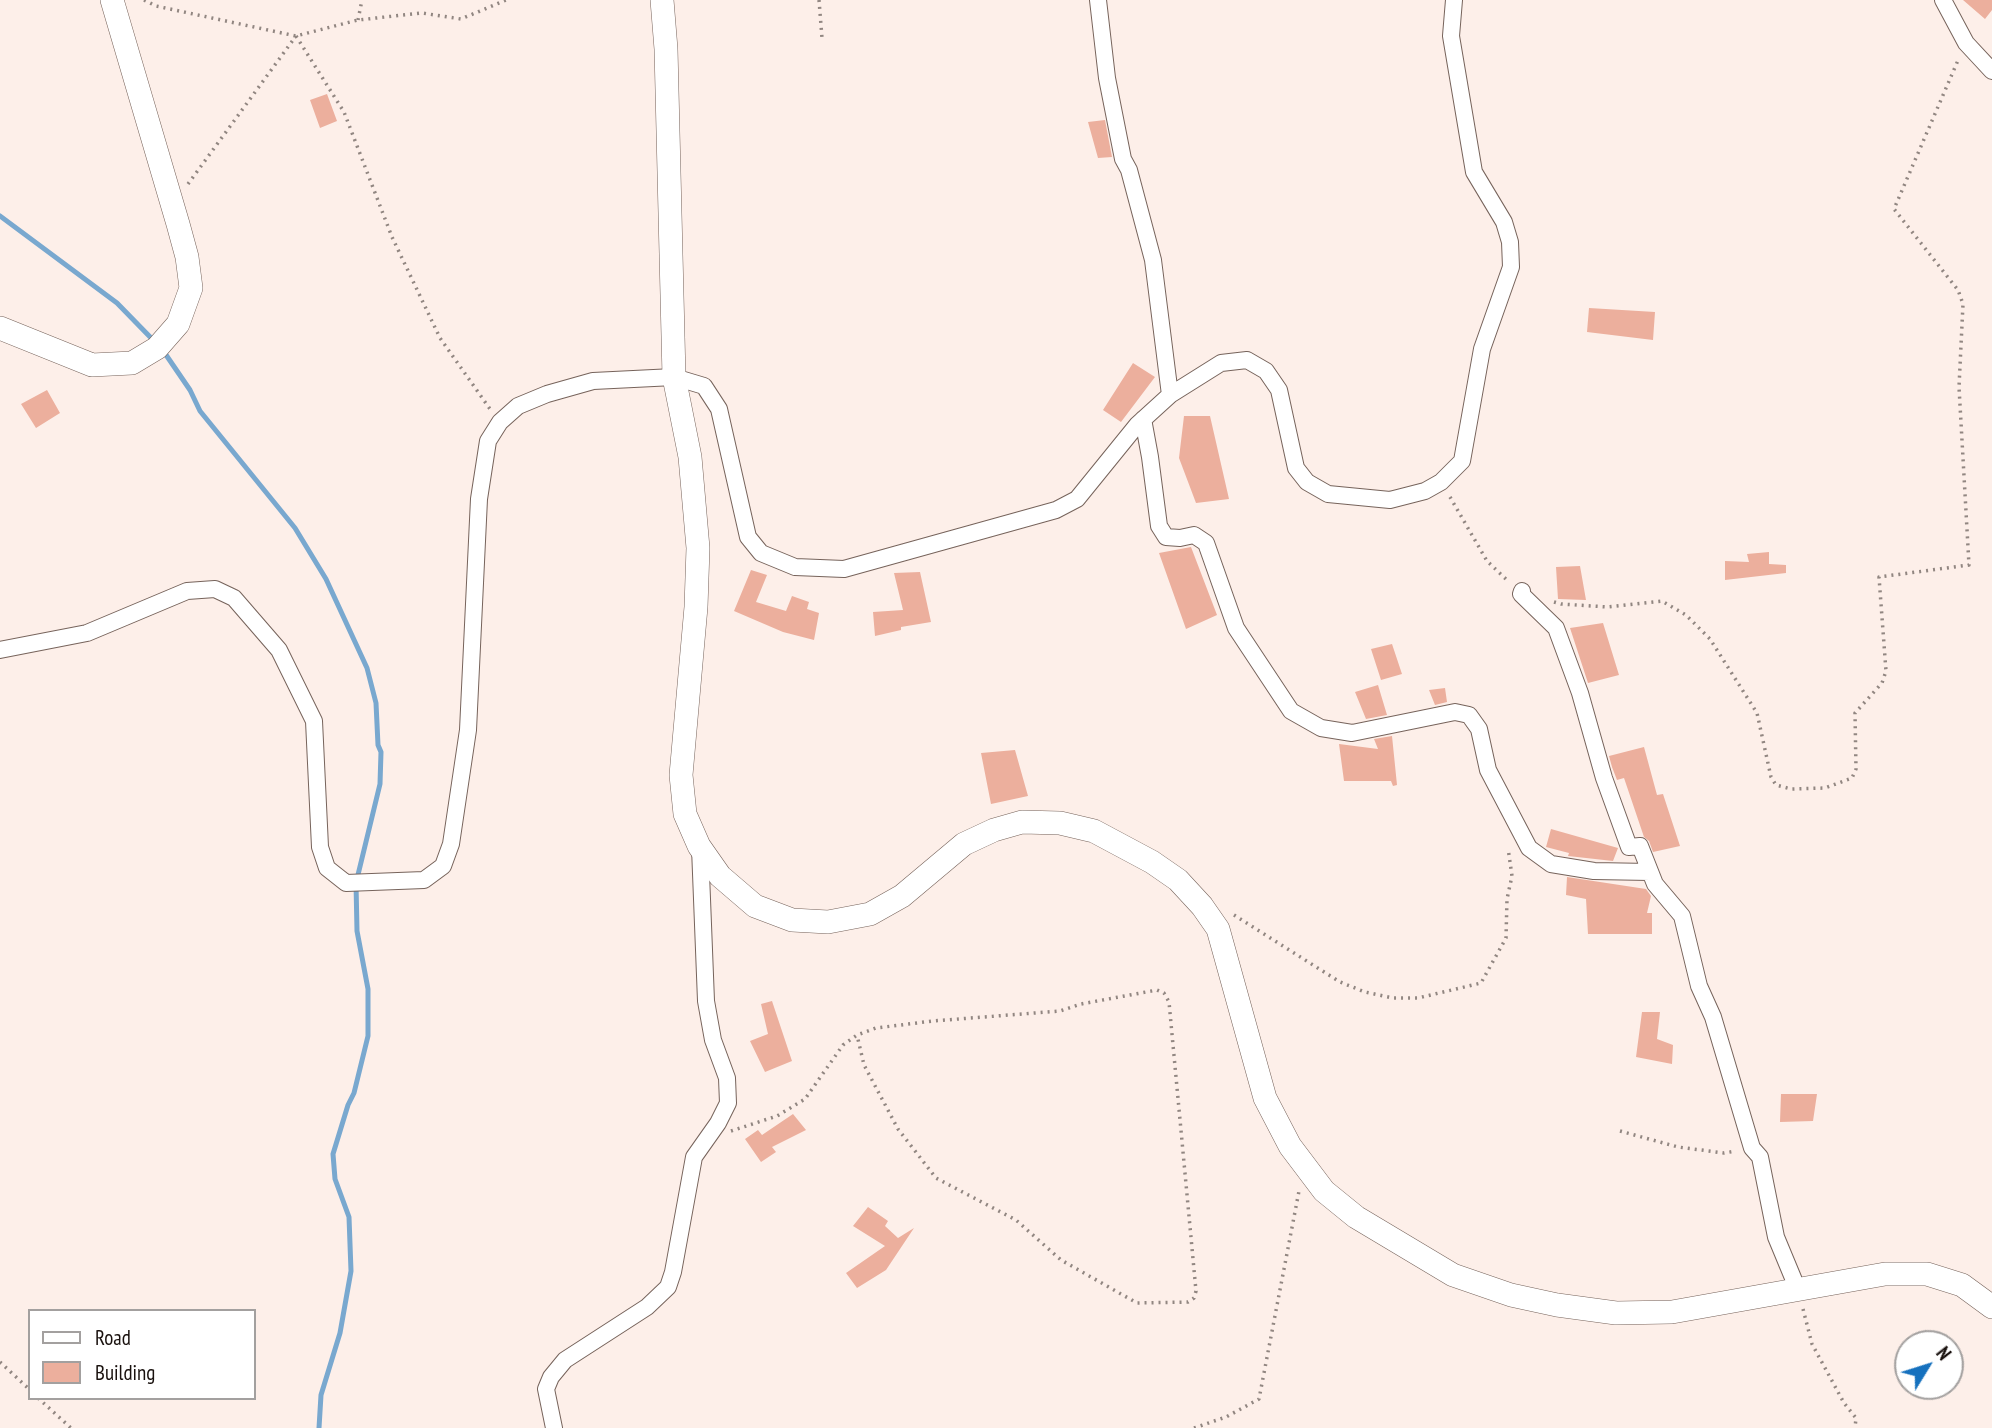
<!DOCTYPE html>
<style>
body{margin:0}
#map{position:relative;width:1992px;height:1428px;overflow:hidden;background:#fdefe9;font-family:"PT Sans Narrow",sans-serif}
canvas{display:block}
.legend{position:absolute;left:28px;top:1309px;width:228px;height:91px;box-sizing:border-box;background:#fff;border:2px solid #a3a09f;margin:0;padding:9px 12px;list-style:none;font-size:21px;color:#19110e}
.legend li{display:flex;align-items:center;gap:14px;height:35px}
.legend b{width:35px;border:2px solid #a3a09f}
.north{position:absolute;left:1894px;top:1330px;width:70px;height:70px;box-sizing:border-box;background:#fff;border:2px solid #a3a09f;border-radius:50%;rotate:52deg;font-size:19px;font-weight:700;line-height:28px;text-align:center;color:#19110e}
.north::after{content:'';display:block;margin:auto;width:24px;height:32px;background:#1671be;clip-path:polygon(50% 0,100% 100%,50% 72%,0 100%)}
</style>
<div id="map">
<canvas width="1992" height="1428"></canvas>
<ul class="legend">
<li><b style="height:9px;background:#fff"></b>Road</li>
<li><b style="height:19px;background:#ecaf9d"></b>Building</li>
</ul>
<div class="north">N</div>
</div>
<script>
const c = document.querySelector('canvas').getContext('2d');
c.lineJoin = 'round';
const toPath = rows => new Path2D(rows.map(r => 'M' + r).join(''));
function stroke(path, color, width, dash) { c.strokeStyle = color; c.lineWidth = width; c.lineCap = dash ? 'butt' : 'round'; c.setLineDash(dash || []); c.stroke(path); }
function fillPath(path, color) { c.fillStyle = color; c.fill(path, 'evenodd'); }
const stream = toPath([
 [0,216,117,303,155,342],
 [162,349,190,390,200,411,295,528,326,579,367,668,376,703,378,745,381,752,380,784,356,883,357,931,368,989,368,1036,354,1093,348,1105,333,1154,335,1179,349,1217,351,1271,340,1333,321,1395,319,1428]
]);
const building = toPath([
 [1963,0,1992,0,1992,10,1985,19],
 [327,94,337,121,320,128,310,100],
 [1105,120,1112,157,1098,158,1088,122],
 [1589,308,1655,312,1653,340,1587,332],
 [1133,363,1155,377,1121,422,1103,410],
 [47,390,60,413,36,428,21,404],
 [1184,416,1210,416,1229,499,1196,503,1179,458],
 [1191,547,1217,615,1186,629,1159,553],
 [1769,552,1769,564,1786,565,1786,573,1725,580,1725,561,1749,562,1747,554],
 [1580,566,1586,600,1558,599,1556,567],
 [751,570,767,575,756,602,786,611,792,596,809,602,807,609,819,613,814,640,783,632,734,611],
 [920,572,931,622,901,627,901,630,875,636,873,612,903,610,894,573],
 [1603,623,1619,675,1588,683,1570,628],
 [1392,644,1402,674,1381,680,1371,649],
 [1378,685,1387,715,1366,719,1355,692],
 [1445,688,1447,702,1435,705,1429,690],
 [1392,736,1397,785,1393,786,1391,781,1344,781,1339,744,1378,749,1374,739],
 [1644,747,1657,795,1663,794,1680,846,1653,852,1649,841,1644,837,1624,778,1617,780,1612,767,1609,756],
 [1015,750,1028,796,991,804,981,753],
 [1551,829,1618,848,1613,861,1568,856,1569,853,1546,847],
 [1567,877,1646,889,1651,896,1647,913,1652,913,1652,934,1588,934,1586,899,1566,895],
 [772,1001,792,1061,765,1072,750,1041,768,1034,761,1004],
 [1642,1012,1660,1012,1657,1039,1673,1045,1672,1064,1636,1057],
 [1781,1094,1817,1094,1813,1121,1780,1122],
 [793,1114,806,1130,772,1147,776,1152,761,1162,745,1139,758,1130,762,1135],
 [868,1207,888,1221,885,1226,898,1238,914,1228,886,1270,857,1288,846,1273,885,1246,853,1226]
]);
const path = toPath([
 [144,0,156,6,296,36,358,20,422,13,461,19,506,0],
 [819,0,822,38],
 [358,20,362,0],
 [296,36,344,112,392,237,440,338,490,409],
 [188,184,296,36],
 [1450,497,1487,561,1509,582],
 [1554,602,1561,604,1608,607,1662,601,1686,615,1710,639,1757,713,1771,777,1776,785,1791,789,1825,788,1852,778,1856,769,1855,713,1882,683,1886,671,1879,577,1969,565,1959,387,1963,304,1958,290,1894,209,1959,58],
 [1234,915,1340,982,1365,992,1393,998,1418,998,1481,983,1506,938,1507,899,1512,876,1508,848],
 [731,1131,777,1116,805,1099,843,1045,857,1035,876,1028,933,1021,1060,1011,1081,1004,1157,990,1164,993,1169,1002,1196,1291,1194,1298,1188,1302,1137,1303,1061,1260,1016,1220,936,1178,898,1129,864,1065,857,1035],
 [1620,1131,1678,1147,1724,1153,1736,1151],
 [1803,1309,1812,1344,1844,1403,1856,1418,1855,1428],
 [0,1362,30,1390],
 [38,1398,71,1428],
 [1194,1428,1226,1417,1259,1399,1299,1191]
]);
const street = toPath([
 [1098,0,1107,78,1123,159,1129,170,1153,260,1170,395],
 [1943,0,1966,43,1992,71],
 [1143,419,1150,457,1159,526,1166,537,1180,538,1194,535,1206,543,1236,628,1291,711,1321,728,1352,733,1455,712,1469,715,1479,729,1488,770,1529,848,1551,864,1594,871,1650,872],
 [1522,591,1521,594,1556,628,1580,693,1604,778,1629,847,1640,846,1655,884,1682,916,1699,986,1713,1017,1752,1148,1760,1157,1776,1237,1798,1290],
 [0,650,87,633,187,591,215,589,234,598,279,650,314,721,320,847,327,868,346,883,424,880,443,866,451,844,468,730,479,499,488,441,500,422,518,406,547,394,593,381,674,377,704,386,719,409,748,537,761,553,795,567,844,569,1056,510,1077,499,1137,425,1170,395,1221,363,1247,360,1266,371,1279,390,1296,468,1307,482,1328,494,1390,500,1425,491,1441,482,1462,461,1482,349,1511,267,1510,242,1504,222,1474,172,1451,36,1454,0],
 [554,1428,546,1389,551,1377,565,1360,647,1307,668,1287,673,1272,694,1157,718,1123,728,1103,727,1078,713,1040,706,1001,700,848]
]);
const secondary = toPath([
 [662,0,666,49,674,377,690,457,698,548,696,607,681,775,685,814,699,846,720,876,755,906,792,920,828,922,870,914,902,896,964,844,994,830,1022,822,1060,823,1094,831,1152,862,1178,880,1202,906,1218,929,1265,1098,1290,1146,1324,1191,1356,1217,1453,1275,1511,1295,1557,1305,1616,1313,1672,1312,1885,1274,1927,1274,1962,1285,1992,1307],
 [0,328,92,365,132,363,157,348,178,324,191,288,187,257,178,224,112,0]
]);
stroke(stream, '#79a8cf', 5);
fillPath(building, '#ecaf9d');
stroke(street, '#76635b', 18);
stroke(secondary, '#76635b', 24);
stroke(path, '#918681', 3.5, [2, 5]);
stroke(street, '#fff', 16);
stroke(secondary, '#fff', 23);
</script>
